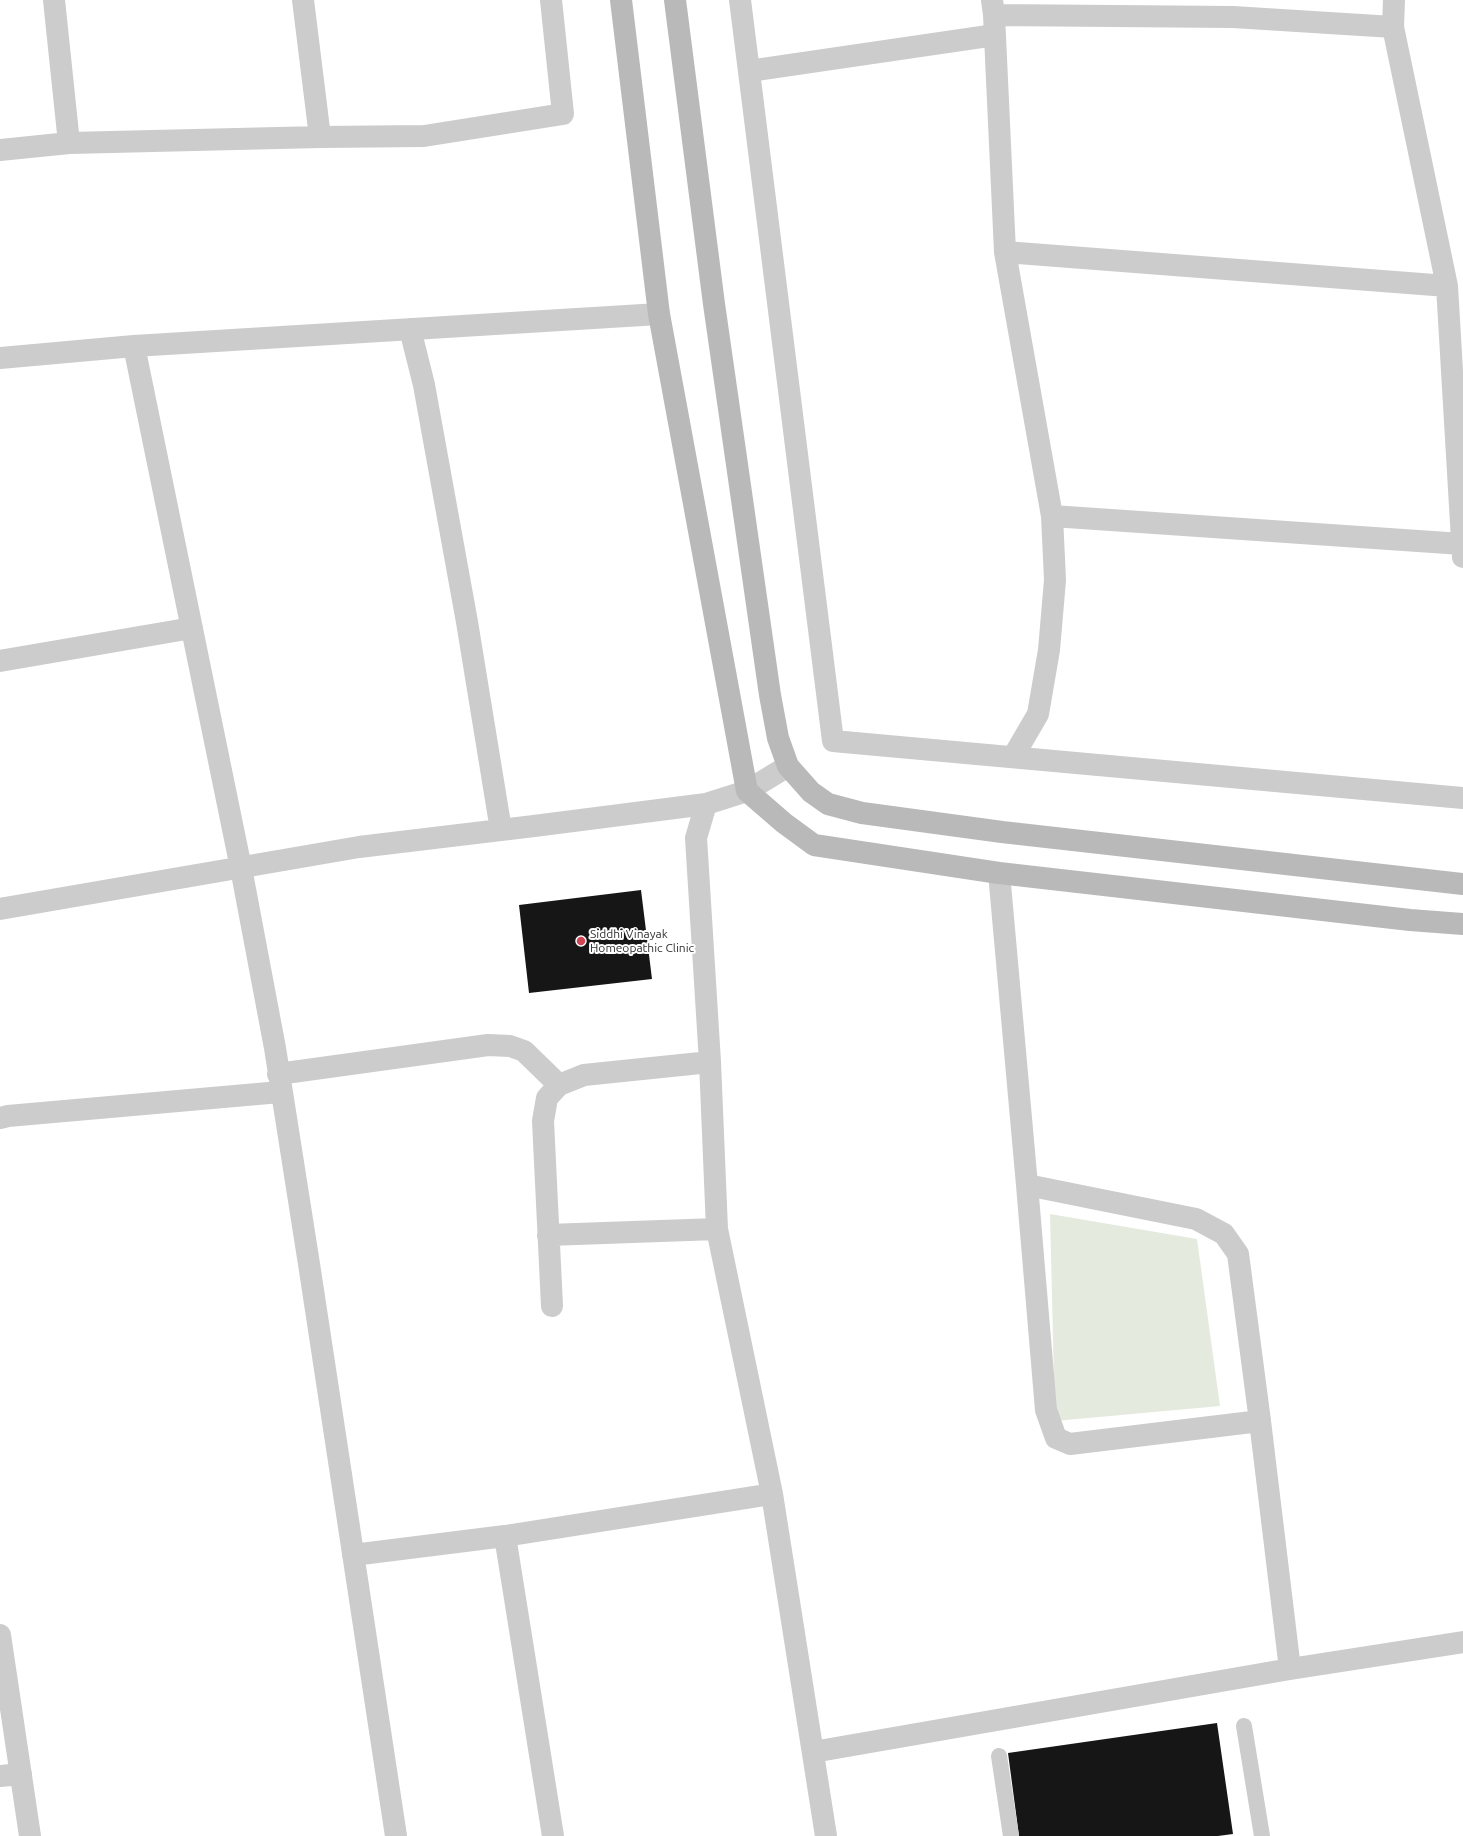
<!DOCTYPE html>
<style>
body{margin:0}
canvas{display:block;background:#fff}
</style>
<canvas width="1463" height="1836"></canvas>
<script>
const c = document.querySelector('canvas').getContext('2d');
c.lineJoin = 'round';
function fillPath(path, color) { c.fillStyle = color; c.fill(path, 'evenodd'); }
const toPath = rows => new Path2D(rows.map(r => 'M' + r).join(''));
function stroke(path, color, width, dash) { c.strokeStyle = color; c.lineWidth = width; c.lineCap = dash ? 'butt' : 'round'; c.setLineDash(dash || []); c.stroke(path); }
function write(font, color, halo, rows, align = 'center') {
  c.font = font + ' Ubuntu,sans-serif'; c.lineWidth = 4; c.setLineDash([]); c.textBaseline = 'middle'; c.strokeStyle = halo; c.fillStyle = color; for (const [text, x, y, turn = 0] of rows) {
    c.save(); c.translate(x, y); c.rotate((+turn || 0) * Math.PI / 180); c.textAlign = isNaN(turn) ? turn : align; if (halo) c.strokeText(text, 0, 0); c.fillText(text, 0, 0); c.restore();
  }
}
const green = toPath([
 [1050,1214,1197,1239,1220,1406,1055,1421]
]);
const building = toPath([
 [641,890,652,979,529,993,519,905],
 [1217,1723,1233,1834,1218,1836,1019,1836,1008,1753]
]);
const lane = toPath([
 [1244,1726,1262,1836],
 [999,1756,1011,1836]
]);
const street = toPath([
 [54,0,69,143],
 [303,0,320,137],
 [740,0,833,741,1463,798],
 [992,0,994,15,1005,252,1052,516,1055,580,1049,650,1038,714,1013,757],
 [1394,0,1393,27,1447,286,1463,557],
 [994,15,1233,17,1393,27],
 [749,71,995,35],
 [0,150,69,143,320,137,424,136,563,114,551,0],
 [1005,252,1447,286],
 [410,329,424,385,467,622,501,830],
 [134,346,241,868,275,1048,309,1264,396,1836],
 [0,358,134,346,659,314],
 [1052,516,1462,544],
 [0,661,192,628],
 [706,804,696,838,710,1062,717,1229,772,1494,826,1836],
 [999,873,1027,1185],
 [0,909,359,847,534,826,706,804,747,791,788,766],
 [278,1074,488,1045,510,1046,524,1051,559,1085],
 [0,1118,8,1116,280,1092],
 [548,1235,717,1229],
 [552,1306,543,1121,547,1098,559,1085,584,1075,710,1062],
 [1260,1421,1238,1254,1224,1234,1196,1219,1027,1185,1046,1410,1056,1438,1070,1444,1260,1421,1290,1669],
 [505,1536,553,1836],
 [353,1555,505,1536,772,1494],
 [0,1635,30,1836],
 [813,1752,1290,1669,1463,1642],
 [0,1776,21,1774]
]);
const secondary = toPath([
 [621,0,659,314,747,791,784,823,814,845,999,873,1410,920,1463,924],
 [675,0,714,304,770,695,778,738,788,766,811,792,828,804,862,813,1002,832,1463,884]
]);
const markers = [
 [581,941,5,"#d14656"]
];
const poiNames = [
 ["Siddhi Vinayak",590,934],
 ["Homeopathic Clinic",590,948]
];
fillPath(green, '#e5eade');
fillPath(building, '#161616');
stroke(lane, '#ccc', 16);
stroke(street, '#ccc', 22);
stroke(secondary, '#b9b9b9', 22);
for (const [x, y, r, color] of markers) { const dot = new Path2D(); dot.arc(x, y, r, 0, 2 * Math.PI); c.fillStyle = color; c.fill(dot); stroke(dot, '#fff', 1.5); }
write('12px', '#2f2f2f', '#fff', poiNames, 'left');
</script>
